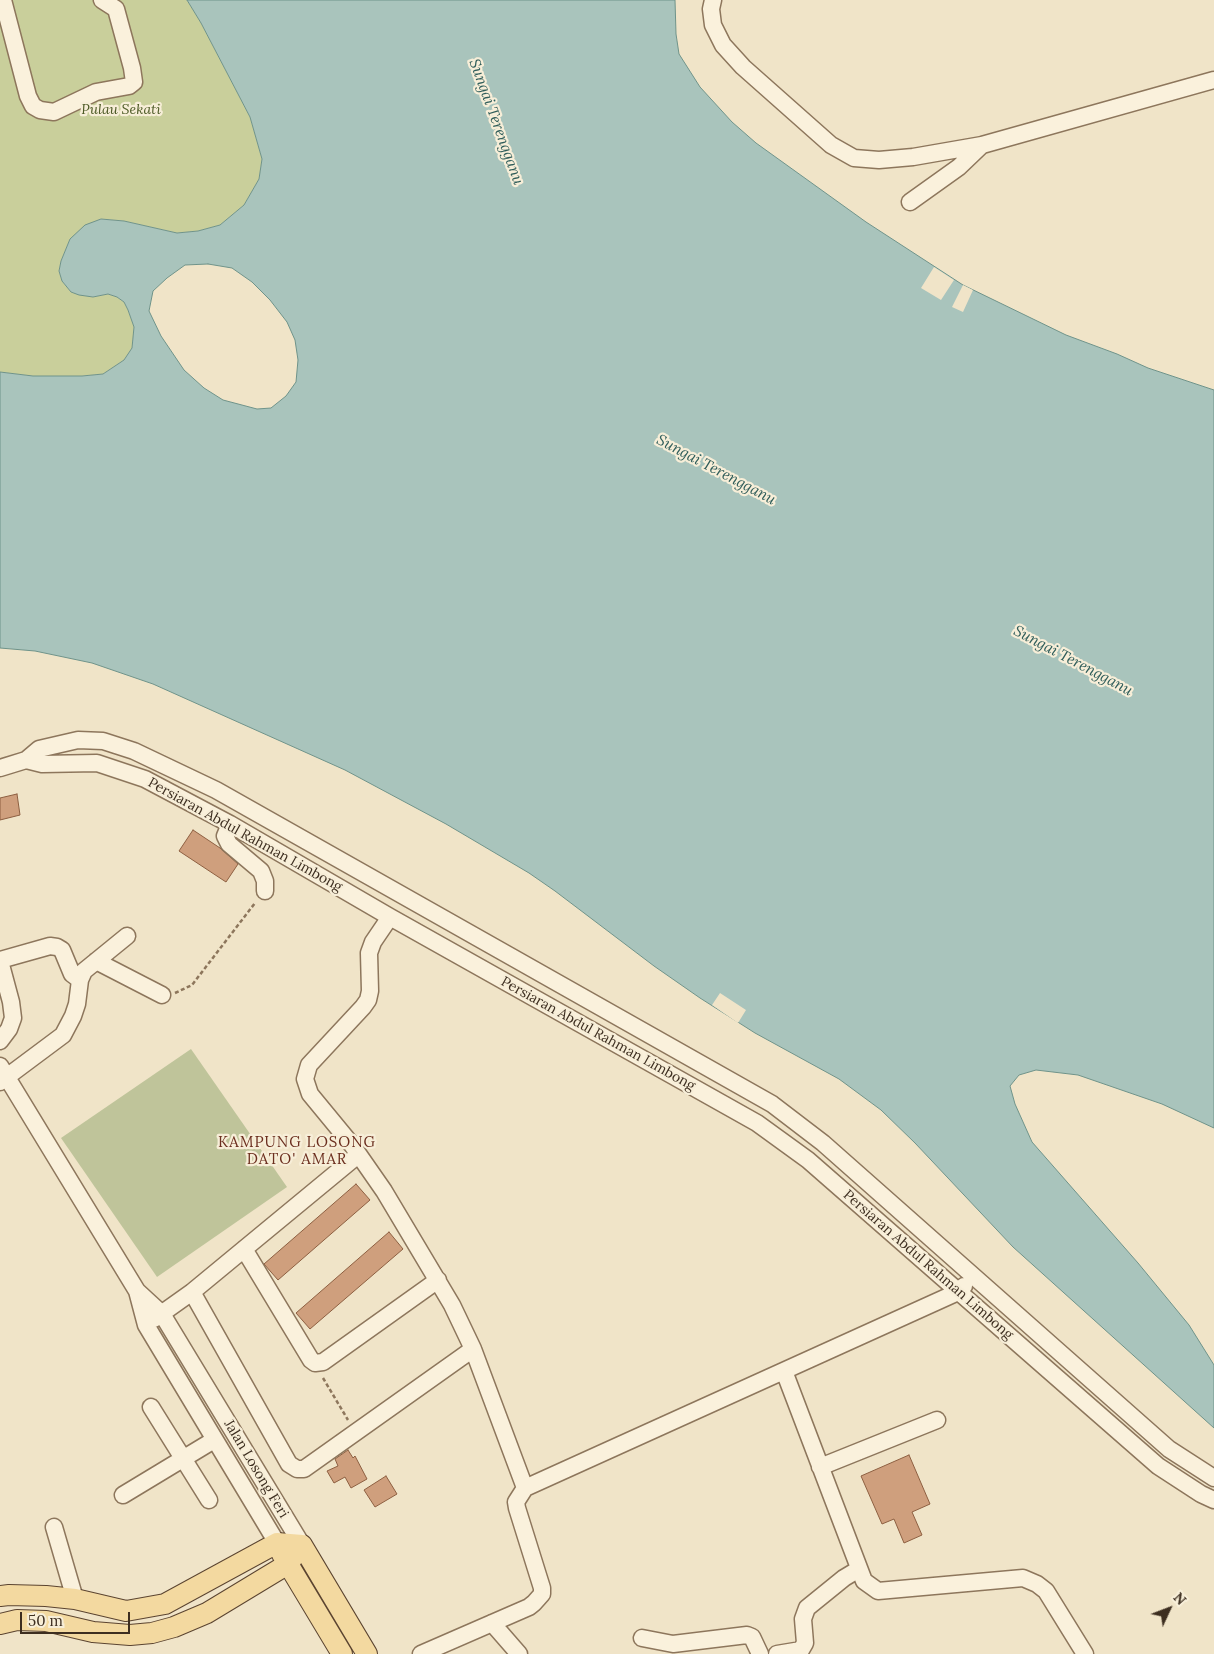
<!DOCTYPE html>
<style>
body{margin:0}
#map{position:relative;width:1214px;height:1654px;overflow:hidden;background:#f0e4c8;font-family:Lora,serif}
canvas{display:block}
.north{position:absolute;left:1144px;top:1584px;width:50px;height:50px;-webkit-text-stroke:4px #f7eed8;paint-order:stroke;rotate:47deg;font-size:14px;font-weight:700;line-height:20px;text-align:center;color:#3d2e20}
.north::after{content:'';display:block;margin:auto;width:18px;height:22px;background:#3d2e20;clip-path:polygon(50% 0,100% 100%,50% 72%,0 100%)}
.scale{position:absolute;left:20px;top:1612px;width:110px;height:22px;box-sizing:border-box;border:2px solid #3d2e20;border-top:0;padding-left:6px;font-size:15px;line-height:18px;white-space:nowrap;color:#3d2e20;-webkit-text-stroke:4px #f7eed8;paint-order:stroke}
</style>
<div id="map">
<canvas width="1214" height="1654"></canvas>
<div class="north">N</div>
<div class="scale">50 m</div>
</div>
<script>
const c = document.querySelector('canvas').getContext('2d');
c.lineJoin = 'round';
function fillPath(path, color) { c.fillStyle = color; c.fill(path, 'evenodd'); }
const toPath = rows => new Path2D(rows.map(r => 'M' + r).join(''));
function stroke(path, color, width, dash) { c.strokeStyle = color; c.lineWidth = width; c.lineCap = dash ? 'butt' : 'round'; c.setLineDash(dash || []); c.stroke(path); }
function write(font, color, halo, rows, align = 'center') {
  c.font = font + ' Lora,serif'; c.lineWidth = 4.5; c.setLineDash([]); c.textBaseline = 'middle'; c.strokeStyle = halo; c.fillStyle = color; for (const [text, x, y, turn = 0] of rows) {
    c.save(); c.translate(x, y); c.rotate((+turn || 0) * Math.PI / 180); c.textAlign = isNaN(turn) ? turn : align; if (halo) c.strokeText(text, 0, 0); c.fillText(text, 0, 0); c.restore();
  }
}
const green = toPath([
 [0,0,187,0,201,23,250,117,262,159,259,179,244,205,220,225,198,231,177,233,124,221,101,219,70,239,61,261,59,271,62,281,71,292,93,297,108,294,117,297,124,302,128,310,134,327,132,348,124,360,103,374,82,376,33,376,0,372]
]);
const cemetery = toPath([
 [191,1049,287,1187,157,1277,61,1138]
]);
const water = toPath([
 [187,0,675,0,676,34,679,54,700,87,732,122,756,143,866,222,963,285,1066,335,1117,354,1148,368,1214,390,1214,1128,1162,1104,1078,1075,1036,1070,1019,1075,1010,1086,1015,1104,1032,1142,1138,1263,1189,1325,1214,1365,1214,1428,1013,1247,915,1143,881,1110,839,1079,755,1033,700,998,654,966,555,891,529,873,446,824,345,770,153,684,92,663,35,651,0,648,0,372,33,376,82,376,103,374,124,360,132,348,134,327,128,310,124,302,117,297,108,294,93,297,79,295,71,292,62,281,59,271,61,261,70,239,85,225,101,219,124,221,177,233,198,231,220,225,244,205,259,179,262,159,250,117,201,23,187,0],
 [208,264,232,268,252,282,270,300,287,322,295,340,298,360,296,382,286,396,271,408,257,409,223,400,204,388,184,370,161,336,149,311,153,291,167,278,185,265,208,264]
]);
const pier = toPath([
 [934,267,954,280,941,300,921,288],
 [963,285,973,290,963,312,952,307],
 [720,993,746,1010,738,1023,712,1005]
]);
const building = toPath([
 [17,794,20,815,0,820,0,798,17,794],
 [193,830,220,848,238,864,226,882,179,851,193,830],
 [356,1184,370,1200,278,1280,264,1264,356,1184],
 [389,1232,403,1249,310,1329,296,1313,389,1232],
 [348,1450,353,1458,355,1456,367,1479,351,1488,345,1477,334,1483,327,1471,338,1466,335,1459,348,1450],
 [909,1455,930,1504,912,1512,922,1535,904,1543,894,1519,882,1524,861,1476,909,1455],
 [386,1476,397,1494,375,1507,364,1490,386,1476]
]);
const path = toPath([
 [175,993,192,985,255,903],
 [323,1378,348,1420]
]);
const minor = toPath([
 [3,0,28,96,33,106,40,110,54,112,96,92,129,86,134,82,132,68,116,9,102,0],
 [713,0,711,9,713,25,723,45,743,67,831,145,854,158,879,160,913,157,982,145,1214,80],
 [910,202,959,167,982,145],
 [26,760,42,764,97,763,145,779,230,824,390,917,757,1123,808,1160,1158,1466,1201,1494,1214,1500],
 [0,768,26,760,39,749,78,740,103,741,134,751,216,790,772,1104,823,1143,1169,1449,1214,1478],
 [230,824,225,836,229,844,261,871,265,881,265,891],
 [390,917,373,942,369,953,370,991,368,1000,363,1007,309,1065,305,1079,310,1094,352,1145,384,1191,452,1305,473,1349,525,1488],
 [0,960,50,946,57,947,62,950,72,974,80,980],
 [0,961,11,1002,13,1018,9,1029,0,1041],
 [96,961,162,995],
 [0,1066,137,1291,162,1314,302,1545],
 [0,1082,63,1035,73,1016,77,1004,80,980,84,971,127,936],
 [244,1249,311,1360,315,1363,323,1362,438,1280],
 [137,1291,146,1325,277,1543],
 [192,1292,289,1464,297,1469,304,1469,473,1349],
 [154,1319,192,1292,358,1155],
 [784,1371,864,1581,878,1591,1023,1578,1037,1584,1046,1591,1085,1654],
 [151,1407,209,1500],
 [820,1467,937,1420],
 [123,1495,214,1440],
 [54,1527,75,1599],
 [492,1623,519,1654],
 [642,1638,673,1644,747,1635,752,1637,760,1654],
 [421,1654,529,1607,534,1603,542,1594,542,1588,517,1508,516,1502,525,1488,958,1292,964,1286],
 [777,1654,801,1650,805,1643,803,1619,807,1608,844,1578,859,1569]
]);
const major = toPath([
 [302,1545,367,1654],
 [282,1554,342,1654],
 [0,1596,9,1595,46,1596,75,1599,126,1611,165,1604,277,1543,302,1545],
 [0,1624,17,1620,46,1621,93,1632,130,1635,152,1633,174,1627,207,1613,288,1564,302,1545]
]);
const parkNames = [
 ["Pulau Sekati",121,110]
];
const streetNames = [
 ["Persiaran Abdul Rahman Limbong",245,835,29],
 ["Persiaran Abdul Rahman Limbong",598,1034,29],
 ["Persiaran Abdul Rahman Limbong",928,1265,41],
 ["Jalan Losong Feri",256,1469,59]
];
const waterNames = [
 ["Sungai Terengganu",496,122,70],
 ["Sungai Terengganu",716,470,28],
 ["Sungai Terengganu",1073,661,28]
];
const neighbourhoodNames = [
 ["KAMPUNG LOSONG",297,1143],
 ["DATO' AMAR",297,1160]
];
fillPath(green, '#c9cf9b');
fillPath(cemetery, '#bfc49a');
fillPath(water, '#a9c4bc');
stroke(water, '#6f938a', 1);
fillPath(pier, '#f0e4c8');
fillPath(building, '#cf9f7d');
stroke(building, '#8d5f41', 1);
stroke(minor, '#8d765c', 19);
stroke(major, '#5b4430', 22);
stroke(path, '#8d765c', 2.5, [4, 2.5]);
stroke(minor, '#faf1dc', 16);
stroke(major, '#f3d9a0', 20);
write('italic 14px', '#4d5a26', '#f7eed8', parkNames);
write('14px', '#3d2e20', '#f7eed8', streetNames);
write('italic 15px', '#2f5d5a', '#f7eed8', waterNames);
c.letterSpacing = '1px';
write('15px', '#6b2e1e', '#f7eed8', neighbourhoodNames);
c.letterSpacing = '0px';
</script>
